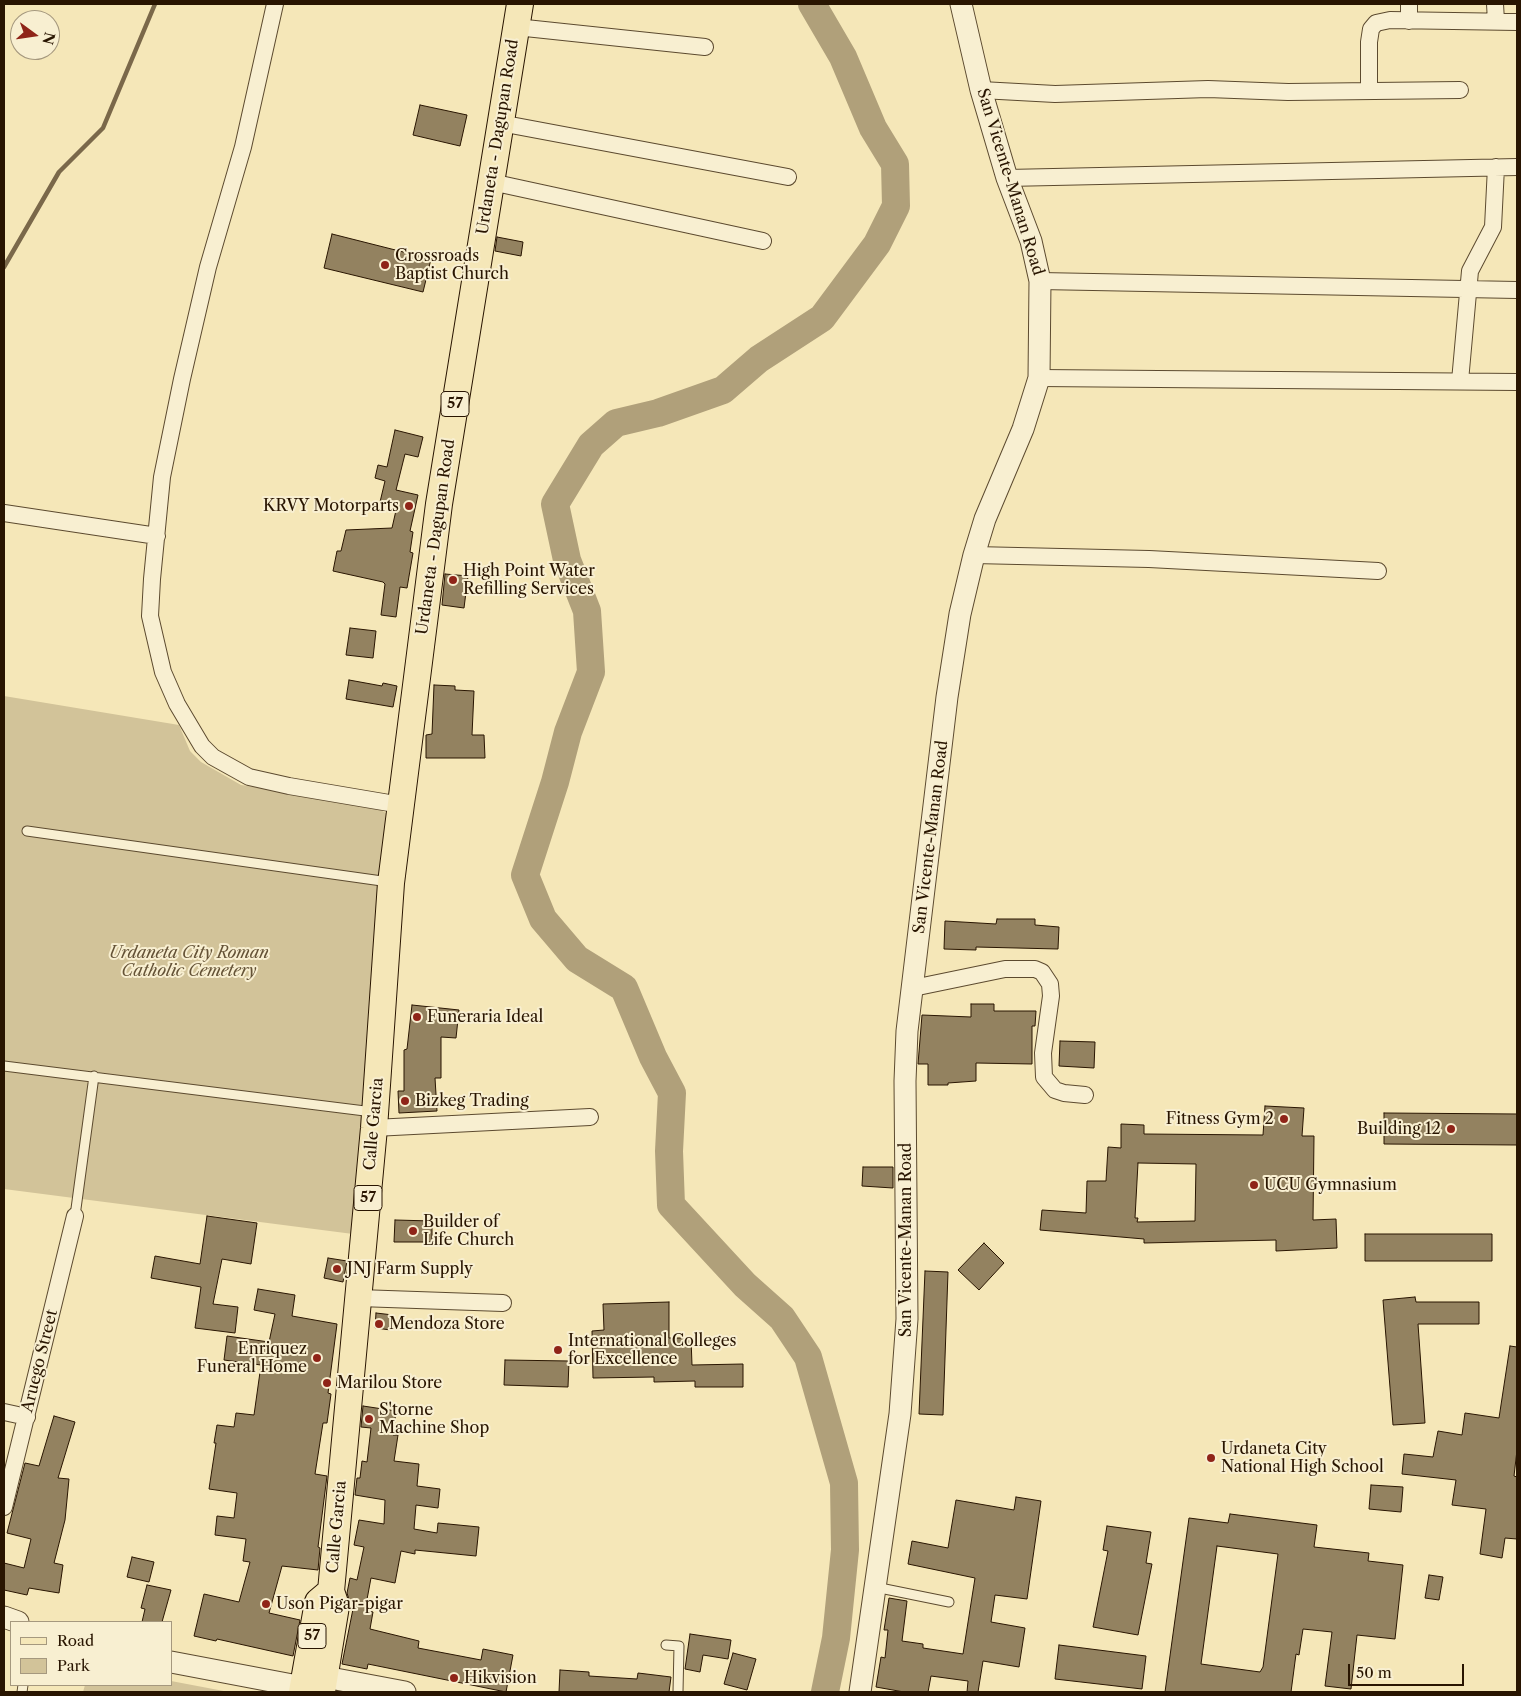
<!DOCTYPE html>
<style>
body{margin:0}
#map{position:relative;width:1521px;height:1696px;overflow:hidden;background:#f5e7b8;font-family:"Libre Caslon Text",serif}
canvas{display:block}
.frame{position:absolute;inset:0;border:5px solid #291501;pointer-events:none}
.legend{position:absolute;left:10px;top:1621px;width:162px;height:65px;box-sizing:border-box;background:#f8efd1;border:1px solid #a5987e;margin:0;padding:6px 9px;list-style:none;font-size:15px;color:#291501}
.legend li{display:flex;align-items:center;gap:10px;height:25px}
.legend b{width:25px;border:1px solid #a5987e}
.north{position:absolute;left:10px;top:10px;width:50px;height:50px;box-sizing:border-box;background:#f8efd1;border:1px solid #a5987e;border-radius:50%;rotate:104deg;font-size:14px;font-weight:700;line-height:20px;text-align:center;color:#291501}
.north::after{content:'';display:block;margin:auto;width:18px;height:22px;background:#8f2418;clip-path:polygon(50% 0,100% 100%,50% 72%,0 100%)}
.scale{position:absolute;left:1348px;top:1664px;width:116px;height:22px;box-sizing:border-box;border:2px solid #291501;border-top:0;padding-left:6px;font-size:15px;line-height:18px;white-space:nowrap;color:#291501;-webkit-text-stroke:4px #f8efd1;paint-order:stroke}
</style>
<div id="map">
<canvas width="1521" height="1696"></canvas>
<div class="frame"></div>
<ul class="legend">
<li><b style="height:6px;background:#f5e7b8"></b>Road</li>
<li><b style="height:14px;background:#d2c399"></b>Park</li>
</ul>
<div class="north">N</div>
<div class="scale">50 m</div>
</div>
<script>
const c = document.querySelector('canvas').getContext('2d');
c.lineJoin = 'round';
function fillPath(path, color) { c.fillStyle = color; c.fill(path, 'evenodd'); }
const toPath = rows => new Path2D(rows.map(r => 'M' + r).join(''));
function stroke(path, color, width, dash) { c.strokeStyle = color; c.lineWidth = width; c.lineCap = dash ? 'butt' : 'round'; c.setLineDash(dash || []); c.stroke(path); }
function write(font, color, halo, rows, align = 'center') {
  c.font = font + ' "Libre Caslon Text",serif'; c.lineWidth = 4; c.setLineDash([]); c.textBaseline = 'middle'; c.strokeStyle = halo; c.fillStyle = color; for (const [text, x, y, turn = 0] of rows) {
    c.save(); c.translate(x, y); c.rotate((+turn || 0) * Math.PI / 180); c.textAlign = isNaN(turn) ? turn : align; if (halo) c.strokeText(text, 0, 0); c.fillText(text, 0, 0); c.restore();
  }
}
const green = toPath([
 [4,696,179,725,190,751,201,762,241,785,368,803,386,813,353,1234,4,1189],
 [171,1681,229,1692,83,1692,85,1685,171,1685]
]);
const stream = toPath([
 [4,267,59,172,103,128,155,4]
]);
const river = toPath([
 [812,4,843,57,873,128,895,164,896,206,877,244,822,318,759,359,723,390,658,413,616,423,591,445,555,504,567,560,587,611,591,672,568,732,555,782,525,875,543,919,577,959,624,988,653,1057,672,1093,669,1151,671,1205,745,1285,782,1318,808,1357,844,1483,845,1550,836,1638,825,1692]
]);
const building = toPath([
 [420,105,467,115,460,146,413,135,420,105],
 [332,234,431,259,423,292,324,268,332,234],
 [497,237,523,242,521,256,495,251,497,237],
 [395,430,423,437,418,457,405,454,396,490,418,495,410,531,413,532,410,552,413,553,407,588,400,587,396,617,381,615,385,584,383,582,333,571,337,551,341,551,346,530,392,528,397,506,380,502,385,481,375,478,378,465,387,467,395,430],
 [445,574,468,576,464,608,442,605,445,574],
 [350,628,376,631,373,658,346,655,350,628],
 [349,680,382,686,383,683,397,686,393,707,346,699,349,680],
 [434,685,455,686,455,690,474,691,472,735,484,735,485,758,426,758,426,735,432,734,434,685],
 [997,919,1035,919,1035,925,1059,927,1058,949,976,947,976,950,944,949,945,921,996,924,997,919],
 [971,1004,994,1004,994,1011,1036,1011,1035,1026,1032,1026,1032,1064,976,1063,976,1081,948,1083,948,1085,928,1085,928,1064,918,1064,922,1015,971,1017,971,1004],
 [412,1005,459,1010,456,1038,441,1037,441,1078,435,1078,437,1111,399,1113,398,1091,404,1091,404,1050,407,1049,412,1005],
 [1060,1041,1095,1042,1094,1068,1059,1066,1060,1041],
 [1265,1106,1304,1108,1302,1136,1314,1136,1313,1220,1336,1219,1337,1248,1276,1251,1276,1240,1144,1243,1144,1239,1040,1230,1042,1210,1086,1213,1087,1181,1106,1181,1108,1147,1121,1148,1121,1124,1144,1125,1144,1134,1263,1135,1265,1106],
 [1138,1163,1196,1164,1195,1221,1137,1222,1138,1218,1135,1218,1138,1163],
 [1384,1113,1517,1114,1517,1145,1384,1144,1384,1113],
 [863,1167,893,1167,893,1188,862,1186,863,1167],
 [207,1216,257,1223,251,1264,222,1259,213,1304,238,1307,235,1333,195,1328,201,1287,151,1278,155,1256,200,1264,207,1216],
 [395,1220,432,1221,432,1242,394,1242,395,1220],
 [1365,1234,1492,1234,1492,1261,1365,1261,1365,1234],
 [984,1243,1004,1263,979,1290,958,1270,984,1243],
 [328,1258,347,1261,343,1282,324,1278,328,1258],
 [925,1271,948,1272,943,1415,919,1414,925,1271],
 [258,1289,295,1295,292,1316,337,1324,328,1393,331,1394,327,1423,323,1423,315,1474,327,1476,318,1547,320,1548,318,1570,282,1566,269,1613,300,1620,293,1656,217,1639,216,1641,194,1636,204,1594,239,1602,250,1562,243,1561,246,1539,215,1535,217,1516,234,1518,237,1493,209,1489,216,1443,214,1443,217,1425,234,1427,236,1413,254,1415,261,1365,224,1360,227,1336,269,1342,275,1314,254,1310,258,1289],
 [1415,1297,1416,1302,1479,1302,1479,1324,1418,1324,1425,1423,1393,1425,1383,1300,1415,1297],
 [669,1302,669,1338,691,1338,692,1365,743,1364,743,1387,695,1387,695,1381,654,1382,654,1377,593,1378,592,1331,604,1330,603,1304,669,1302],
 [376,1313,393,1315,391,1330,375,1328,376,1313],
 [1510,1346,1517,1347,1517,1450,1514,1476,1517,1477,1517,1539,1505,1538,1502,1558,1480,1554,1486,1509,1452,1505,1456,1480,1402,1474,1404,1454,1433,1457,1438,1431,1462,1435,1465,1413,1499,1418,1510,1346],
 [505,1360,569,1361,568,1387,504,1385,505,1360],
 [363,1406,396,1411,393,1435,398,1435,394,1461,419,1464,417,1486,440,1489,438,1508,416,1505,414,1529,437,1533,438,1523,479,1527,476,1556,415,1550,415,1554,401,1551,395,1583,371,1578,365,1610,373,1612,370,1629,419,1641,418,1648,481,1660,483,1649,513,1655,506,1692,368,1664,367,1669,342,1664,354,1604,350,1603,347,1593,350,1578,357,1580,364,1547,354,1545,359,1520,384,1524,385,1500,355,1495,357,1478,360,1478,362,1461,367,1462,371,1428,361,1427,363,1406],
 [54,1416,75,1422,58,1478,69,1479,65,1520,54,1563,63,1565,59,1593,29,1588,27,1595,4,1590,4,1563,24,1568,31,1539,7,1533,25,1463,39,1466,54,1416],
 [1371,1485,1403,1487,1401,1512,1369,1509,1371,1485],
 [1016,1497,1041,1501,1027,1599,995,1595,991,1622,1025,1628,1019,1667,983,1661,978,1692,967,1692,968,1681,931,1676,928,1692,904,1692,876,1687,881,1657,885,1658,888,1630,884,1630,889,1598,907,1601,902,1641,923,1644,923,1648,963,1654,975,1578,908,1564,912,1541,948,1548,956,1500,1014,1510,1016,1497],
 [1230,1514,1317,1525,1314,1547,1369,1553,1368,1561,1403,1565,1395,1639,1357,1635,1351,1689,1325,1686,1332,1632,1303,1629,1299,1655,1296,1654,1291,1692,1165,1692,1189,1518,1228,1523,1230,1514],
 [1217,1546,1278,1554,1263,1667,1260,1672,1201,1664,1217,1546],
 [1107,1526,1151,1532,1146,1563,1152,1564,1138,1635,1093,1627,1108,1551,1103,1550,1107,1526],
 [132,1557,154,1562,149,1582,127,1577,132,1557],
 [1429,1575,1443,1577,1439,1600,1425,1598,1429,1575],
 [147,1585,171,1590,162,1622,142,1622,145,1609,141,1608,147,1585],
 [690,1634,731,1640,728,1659,703,1655,700,1672,685,1669,690,1634],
 [1059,1645,1146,1656,1142,1689,1055,1679,1059,1645],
 [733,1653,756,1659,747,1690,724,1684,733,1653],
 [560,1670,589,1672,589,1676,637,1679,638,1673,671,1677,669,1692,559,1692,560,1670]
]);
const service = toPath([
 [27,831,389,882],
 [4,1066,373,1112],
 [75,1216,94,1076],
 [875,1587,949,1602],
 [666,1645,679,1646,678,1692],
 [22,1692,23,1685]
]);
const minor = toPath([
 [275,4,243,147,208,267,182,379,162,477,152,579,150,616,163,672,177,704,202,746,213,757,249,777,289,786,401,805],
 [1495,4,1496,21],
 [1409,21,1409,4],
 [516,27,705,47],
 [981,90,1055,94,1208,89,1288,92,1460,90],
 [1369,91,1369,42,1371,29,1376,23,1390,20,1517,22],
 [500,123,788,177],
 [1007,178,1517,167],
 [491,182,763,241],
 [1040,281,1517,290],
 [1039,378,1517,382],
 [1460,381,1470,271,1493,227,1496,167],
 [4,513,157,536],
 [974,555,1149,559,1378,571],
 [913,988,1005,969,1035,969,1042,972,1050,984,1051,996,1043,1053,1044,1077,1055,1090,1064,1093,1085,1095],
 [374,1128,590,1117],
 [359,1298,503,1303],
 [4,1412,27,1417],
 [4,1507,75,1216]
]);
const tertiary = toPath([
 [4,1617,18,1622],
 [171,1662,303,1687,325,1677,405,1692],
 [860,1692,900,1414,907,1319,905,1081,907,1031,947,697,960,614,974,555,985,519,1023,429,1039,378,1040,281,1031,241,1007,178,981,90,961,4]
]);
const primary = toPath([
 [302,1692,318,1602,331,1591],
 [322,1692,336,1606,331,1591,374,1128,391,883,439,504,520,4]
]);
const markers = [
 [385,265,5,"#8f2418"],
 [409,506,5,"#8f2418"],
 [453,580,5,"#8f2418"],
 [417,1017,5,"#8f2418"],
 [405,1101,5,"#8f2418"],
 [1284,1119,5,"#8f2418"],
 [1451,1129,5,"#8f2418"],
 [1254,1185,5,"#8f2418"],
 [413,1231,5,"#8f2418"],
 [337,1269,5,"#8f2418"],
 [379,1324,5,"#8f2418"],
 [558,1350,5,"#8f2418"],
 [317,1358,5,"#8f2418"],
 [327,1383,5,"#8f2418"],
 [369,1419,5,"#8f2418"],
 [1211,1458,5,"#8f2418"],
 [266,1604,5,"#8f2418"],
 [454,1678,5,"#8f2418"]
];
const shields = [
 [455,404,28],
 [368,1198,28],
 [312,1636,28]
];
const shieldNames = [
 ["57",455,404],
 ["57",368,1198],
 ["57",312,1636]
];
const streetNames = [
 ["Urdaneta - Dagupan Road",498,137,-81],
 ["San Vicente-Manan Road",1010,182,73],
 ["Urdaneta - Dagupan Road",436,537,-82],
 ["San Vicente-Manan Road",931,837,-83],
 ["Calle Garcia",374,1124,-85],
 ["San Vicente-Manan Road",906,1240,-90],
 ["Aruego Street",40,1361,-76],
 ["Calle Garcia",337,1527,-85]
];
const poiNames = [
 ["Crossroads",395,256],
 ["Baptist Church",395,274],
 ["KRVY Motorparts",399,506,"right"],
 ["High Point Water",463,571],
 ["Refilling Services",463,589],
 ["Funeraria Ideal",427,1017],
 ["Bizkeg Trading",415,1101],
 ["Fitness Gym 2",1274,1119,"right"],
 ["Building 12",1441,1129,"right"],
 ["UCU Gymnasium",1264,1185],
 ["Builder of",423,1222],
 ["Life Church",423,1240],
 ["JNJ Farm Supply",347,1269],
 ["Mendoza Store",389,1324],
 ["International Colleges",568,1341],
 ["for Excellence",568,1359],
 ["Enriquez",307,1349,"right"],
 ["Funeral Home",307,1367,"right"],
 ["Marilou Store",337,1383],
 ["S'torne",379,1410],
 ["Machine Shop",379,1428],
 ["Urdaneta City",1221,1449],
 ["National High School",1221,1467],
 ["Uson Pigar-pigar",276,1604],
 ["Hikvision",464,1678]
];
const parkNames = [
 ["Urdaneta City Roman",189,953],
 ["Catholic Cemetery",189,971]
];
fillPath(green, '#d2c399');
stroke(stream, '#7a684a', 4.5);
stroke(river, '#b0a07a', 28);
fillPath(building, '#938260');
stroke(building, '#291501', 1);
stroke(service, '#5c4a2f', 11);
stroke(minor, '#5c4a2f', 18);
stroke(tertiary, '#5c4a2f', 23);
stroke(primary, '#291501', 28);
stroke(service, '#f8efd1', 9);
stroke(minor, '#f8efd1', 16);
stroke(tertiary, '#f8efd1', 21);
stroke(primary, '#f5e7b8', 26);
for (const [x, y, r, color] of markers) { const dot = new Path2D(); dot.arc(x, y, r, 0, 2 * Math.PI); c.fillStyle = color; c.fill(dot); stroke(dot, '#f8efd1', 2); }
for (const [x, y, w] of shields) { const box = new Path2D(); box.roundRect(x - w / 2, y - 12.5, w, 25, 4); c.fillStyle = '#f8efd1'; c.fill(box); stroke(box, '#291501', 1); }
write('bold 15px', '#291501', null, shieldNames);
write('16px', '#291501', '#f8efd1', streetNames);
write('16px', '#291501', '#f8efd1', poiNames, 'left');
write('italic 16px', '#645236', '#f8efd1', parkNames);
</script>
